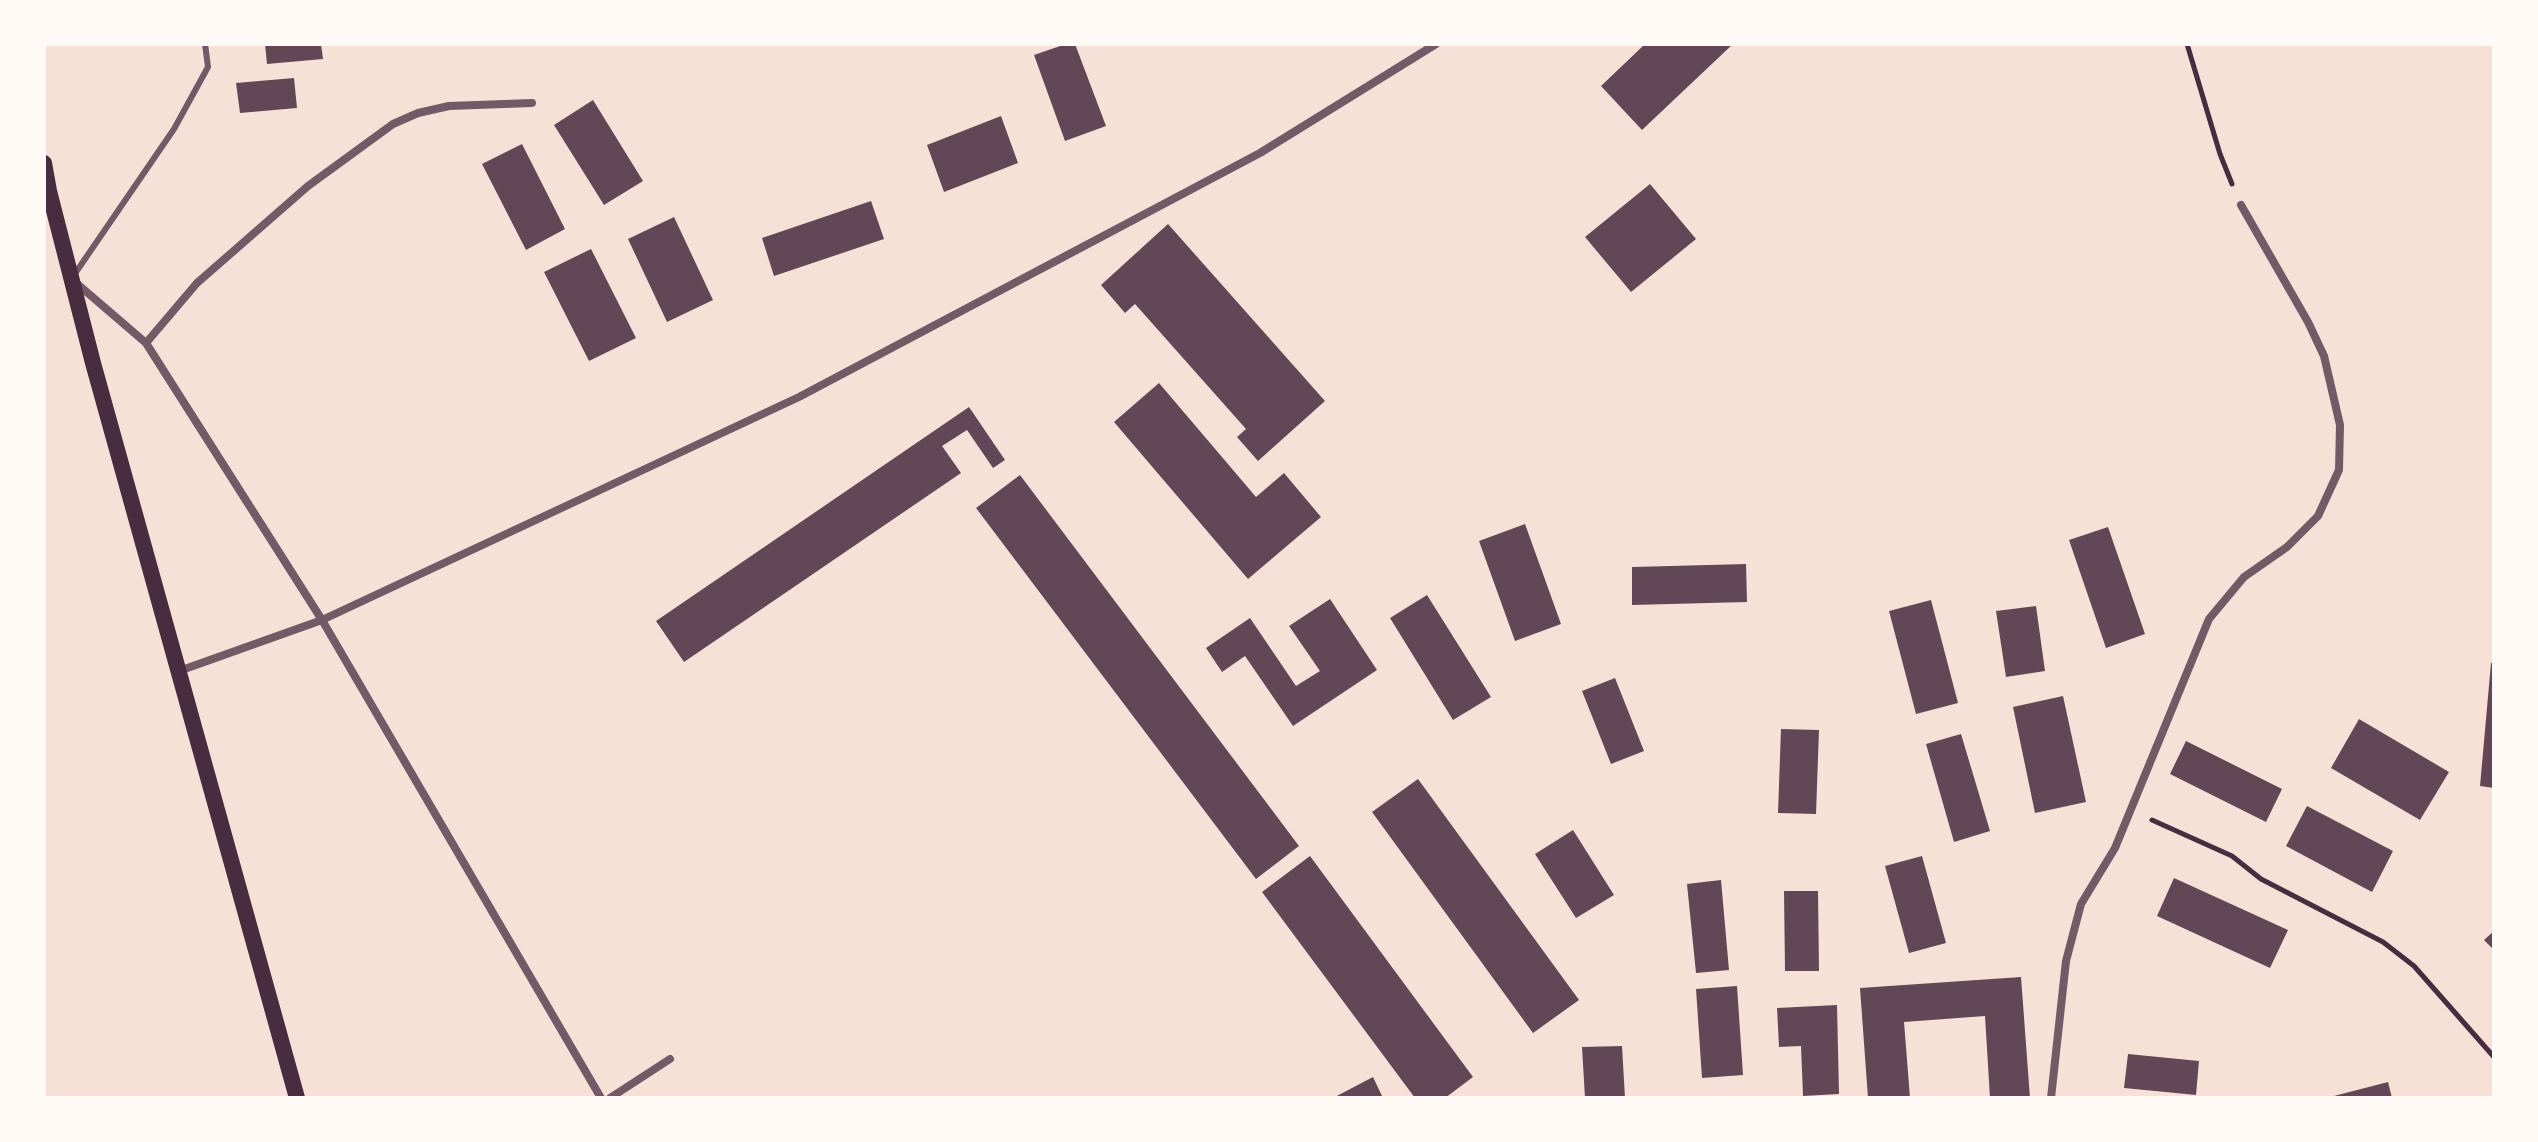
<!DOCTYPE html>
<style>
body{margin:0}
#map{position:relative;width:2538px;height:1142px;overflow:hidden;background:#f7e1d7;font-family:Poppins,sans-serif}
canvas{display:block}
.frame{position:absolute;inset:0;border:46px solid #fffaf5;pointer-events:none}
</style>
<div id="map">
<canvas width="2538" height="1142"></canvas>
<div class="frame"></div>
</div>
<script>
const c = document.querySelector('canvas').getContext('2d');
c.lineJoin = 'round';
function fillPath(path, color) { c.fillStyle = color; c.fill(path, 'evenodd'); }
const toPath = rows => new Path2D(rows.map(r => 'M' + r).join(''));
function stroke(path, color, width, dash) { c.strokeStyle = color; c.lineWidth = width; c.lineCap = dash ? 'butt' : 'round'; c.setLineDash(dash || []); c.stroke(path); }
const building = toPath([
 [265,44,321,44,323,59,267,64],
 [1066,44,1075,44,1106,126,1065,141,1034,55],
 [1645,44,1733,44,1642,130,1601,86],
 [294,78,297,108,240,113,236,83],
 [593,100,643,181,604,205,554,125],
 [1001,116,1018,163,944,192,927,145],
 [522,144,565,229,526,250,482,164],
 [1650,184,1696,239,1631,292,1585,237],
 [871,201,884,239,774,276,762,238],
 [674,217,713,300,667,322,628,239],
 [1168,224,1325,401,1258,461,1237,437,1246,429,1135,304,1125,313,1101,285],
 [591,249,636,338,589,361,544,272],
 [1159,383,1256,497,1284,473,1321,517,1248,579,1114,422],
 [969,407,1005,460,993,468,967,430,942,446,961,473,684,662,656,621],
 [1020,475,1299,846,1256,879,976,508],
 [1525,524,1561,624,1515,641,1479,541],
 [2108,527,2145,634,2106,648,2069,540],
 [1746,564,1747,602,1632,605,1632,567],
 [1427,595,1491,697,1453,720,1390,618],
 [1330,599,1377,670,1293,726,1245,656,1222,672,1206,648,1250,618,1296,686,1320,671,1289,626],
 [1931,600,1958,703,1916,714,1889,611],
 [2036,606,2045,671,2006,677,1996,611],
 [2491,663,2494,663,2494,788,2480,786],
 [1615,678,1644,751,1611,764,1582,691],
 [2063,696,2086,802,2035,813,2013,707],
 [2359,719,2449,772,2420,820,2331,768],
 [1781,729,1819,730,1816,814,1778,813],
 [1961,734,1990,831,1954,842,1926,744],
 [2186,741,2282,789,2266,822,2170,774],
 [1418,779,1579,1000,1533,1033,1372,812],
 [2307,806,2393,851,2372,892,2286,846],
 [1573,830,1614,895,1576,918,1535,854],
 [1310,856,1473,1077,1445,1098,1415,1098,1262,892],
 [1922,856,1946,943,1909,953,1885,866],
 [2174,878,2288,930,2270,968,2157,916],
 [1721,880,1729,970,1696,973,1687,884],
 [1784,891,1818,891,1819,971,1785,971],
 [2494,931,2494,950,2484,940],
 [2021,977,2030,1098,1990,1098,1985,1016,1904,1022,1910,1098,1868,1098,1860,988],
 [1737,986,1743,1075,1702,1078,1696,989],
 [1837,1005,1839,1094,1803,1096,1801,1046,1779,1047,1777,1008],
 [1622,1046,1625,1098,1585,1098,1582,1047],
 [2128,1054,2199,1061,2196,1095,2124,1088],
 [1373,1077,1383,1098,1333,1098],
 [2388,1082,2392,1098,2330,1098,2330,1097]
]);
const path = toPath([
 [2187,44,2220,154,2232,184],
 [2152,820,2232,856,2261,879,2383,942,2414,966,2494,1057]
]);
const service = toPath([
 [74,275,174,129,208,67,205,44]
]);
const minor = toPath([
 [75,282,146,343,322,620,601,1098],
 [146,343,197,283,308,186,393,124,418,113,449,106,532,103],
 [179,671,322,620,799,397,1260,153,1436,44],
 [610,1098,670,1059],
 [2051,1098,2066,961,2081,904,2115,848,2209,619,2244,577,2287,547,2318,516,2339,470,2340,425,2324,356,2308,322,2241,205]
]);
const secondary = toPath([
 [44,163,49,191,93,363,297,1098]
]);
fillPath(building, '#644757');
stroke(path, '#4a2c40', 5);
stroke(service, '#755966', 6);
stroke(minor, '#755966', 8);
stroke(secondary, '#4a2c40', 16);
</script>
